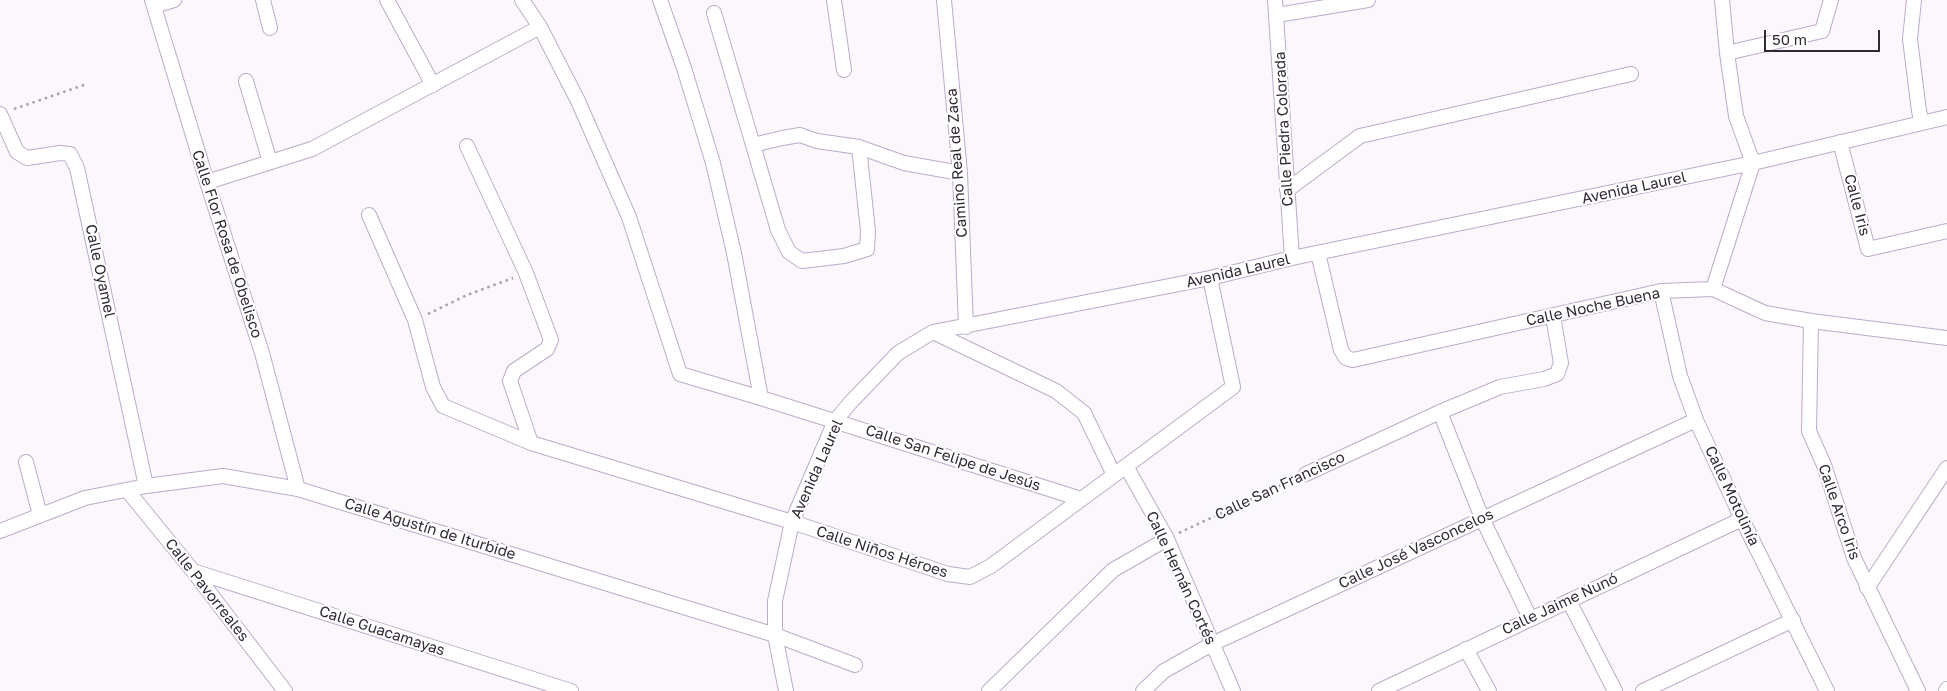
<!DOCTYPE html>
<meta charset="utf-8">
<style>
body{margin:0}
#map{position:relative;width:1947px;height:691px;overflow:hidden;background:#faf7fd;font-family:"Golos Text",sans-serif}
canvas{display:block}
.scale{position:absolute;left:1764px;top:30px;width:116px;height:22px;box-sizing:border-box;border:2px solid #312a35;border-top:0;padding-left:6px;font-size:15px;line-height:18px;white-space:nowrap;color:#312a35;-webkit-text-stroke:4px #fff;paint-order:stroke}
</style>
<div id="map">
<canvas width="1947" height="691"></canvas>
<div class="scale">50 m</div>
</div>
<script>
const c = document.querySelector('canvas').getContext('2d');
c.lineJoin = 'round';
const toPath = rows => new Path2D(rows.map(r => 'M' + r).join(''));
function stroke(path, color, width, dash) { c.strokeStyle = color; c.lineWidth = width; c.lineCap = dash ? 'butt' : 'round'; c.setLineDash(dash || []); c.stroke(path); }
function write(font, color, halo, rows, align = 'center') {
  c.font = font + ' "Golos Text",sans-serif'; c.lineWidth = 4; c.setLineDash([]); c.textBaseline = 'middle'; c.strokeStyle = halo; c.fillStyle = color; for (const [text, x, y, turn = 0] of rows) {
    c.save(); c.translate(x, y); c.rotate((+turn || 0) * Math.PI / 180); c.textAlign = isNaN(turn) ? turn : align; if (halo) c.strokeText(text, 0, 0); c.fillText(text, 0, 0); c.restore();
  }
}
const path = toPath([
 [14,109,87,84],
 [428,314,467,295,513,278],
 [1179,533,1294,479]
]);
const minor = toPath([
 [152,0,207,182,262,353,298,489],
 [263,0,270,28],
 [387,0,433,85],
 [522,0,540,27,578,101,629,217,680,374,761,398,1081,499],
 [660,0,684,68,713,163,734,253,761,398],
 [834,0,844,70],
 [944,0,960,173,966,327],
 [1275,0,1292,258],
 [1914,0,1910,39,1919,111,1922,123],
 [154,6,174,0],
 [714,13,753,145,782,138,800,135,817,141,859,147,904,163,960,173],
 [1277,15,1368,0],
 [1727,53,1822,31,1831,0],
 [246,81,270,162],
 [0,114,17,152,27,158,60,153,70,154,77,168,146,486],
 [1840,142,1868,249,1947,231],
 [753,145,778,230,789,252,802,261,844,256,867,249,868,231,859,147],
 [467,146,526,273,551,340,547,349,514,371,510,381,531,443],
 [207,182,312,149,540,27],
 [1287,190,1360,136,1631,74],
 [369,215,415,320,433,387,443,406,531,443,792,522,948,574,970,577,991,566,1233,387,1210,278],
 [1318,253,1341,350,1346,358,1353,360,1661,291,1713,289,1765,313,1811,321,1947,338],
 [1713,289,1753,163,1736,116,1727,53,1722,0],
 [1661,291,1680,376,1696,420,1742,519,1827,691],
 [1811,321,1809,431,1824,465,1854,558,1918,691],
 [933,332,1056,391,1084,413,1114,475],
 [1440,412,1482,518,1530,618],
 [26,462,40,515],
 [1126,466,1167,539,1233,691],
 [1306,474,1440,412,1500,387,1544,379,1557,374,1561,363,1553,316],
 [127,490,193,571,285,691],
 [0,531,85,498,146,486,223,476,298,489,775,635,855,665],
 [193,571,571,691],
 [1867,588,1947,468],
 [1569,601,1615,691],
 [1466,649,1489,691],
 [786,691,775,635,775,601,792,522,835,421,850,403,898,353,933,332,1210,278,1292,258,1753,163,1947,117],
 [989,691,1113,570,1167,539],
 [1143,691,1164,671,1212,644,1696,420],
 [1379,691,1742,519],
 [1643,691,1793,620],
 [1946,691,1947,689]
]);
const streetNames = [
 ["Calle Piedra Colorada",1284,129,-93],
 ["Camino Real de Zaca",957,163,-94],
 ["Avenida Laurel",1634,188,-12],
 ["Calle Iris",1857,205,75],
 ["Calle Flor Rosa de Obelisco",227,244,72],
 ["Calle Oyamel",100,271,78],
 ["Avenida Laurel",1238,271,-13],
 ["Calle Noche Buena",1593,307,-12],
 ["Calle San Felipe de Jesús",953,458,18],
 ["Avenida Laurel",817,469,-66],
 ["Calle San Francisco",1280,486,-25],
 ["Calle Motolinía",1732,496,65],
 ["Calle Arco Iris",1839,512,71],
 ["Calle Agustín de Iturbide",430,529,17],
 ["Calle José Vasconcelos",1416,549,-25],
 ["Calle Niños Héroes",882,552,18],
 ["Calle Hernán Cortés",1181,578,65],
 ["Calle Pavorreales",207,590,52],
 ["Calle Jaime Nunó",1560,604,-25],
 ["Calle Guacamayas",382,631,18]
];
stroke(minor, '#bdabc9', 16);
stroke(path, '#a5a1a9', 2.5, [2.5, 4]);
stroke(minor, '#fff', 14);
write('15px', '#312a35', '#fff', streetNames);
</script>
